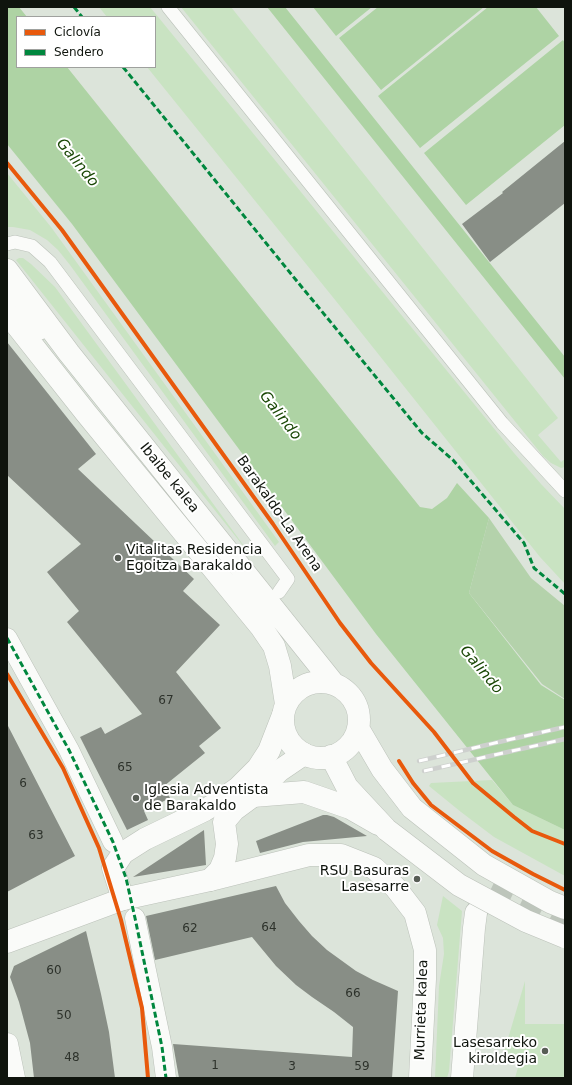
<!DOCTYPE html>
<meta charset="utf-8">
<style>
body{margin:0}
#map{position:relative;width:572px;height:1085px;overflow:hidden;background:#dce4da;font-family:"DejaVu Sans",sans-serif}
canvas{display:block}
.frame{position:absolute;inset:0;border:8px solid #0f140d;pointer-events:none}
.legend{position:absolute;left:16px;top:16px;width:140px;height:52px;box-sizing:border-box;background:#fff;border:1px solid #9fa19e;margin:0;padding:5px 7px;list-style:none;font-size:12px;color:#0f140d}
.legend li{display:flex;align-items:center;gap:8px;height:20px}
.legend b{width:20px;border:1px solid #9fa19e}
</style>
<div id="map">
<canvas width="572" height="1085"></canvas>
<div class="frame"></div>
<ul class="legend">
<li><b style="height:5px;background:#e8590c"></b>Ciclovía</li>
<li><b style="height:5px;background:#00873e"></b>Sendero</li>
</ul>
</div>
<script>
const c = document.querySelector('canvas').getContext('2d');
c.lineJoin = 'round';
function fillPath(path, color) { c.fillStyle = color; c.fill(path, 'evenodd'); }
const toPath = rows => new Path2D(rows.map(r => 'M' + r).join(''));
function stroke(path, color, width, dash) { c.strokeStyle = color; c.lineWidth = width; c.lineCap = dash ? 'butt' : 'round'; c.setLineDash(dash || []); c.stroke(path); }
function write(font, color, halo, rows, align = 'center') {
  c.font = font + ' "DejaVu Sans",sans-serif'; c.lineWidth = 4; c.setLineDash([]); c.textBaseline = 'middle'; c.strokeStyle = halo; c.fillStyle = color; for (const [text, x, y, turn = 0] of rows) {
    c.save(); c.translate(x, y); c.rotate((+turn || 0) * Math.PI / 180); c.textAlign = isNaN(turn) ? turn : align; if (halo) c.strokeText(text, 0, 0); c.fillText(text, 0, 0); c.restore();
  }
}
const green = toPath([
 [99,7,150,7,514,453,541,484,565,509,565,584,540,557,340,306,147,67,155,67,155,17,107,17],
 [181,7,231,7,558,418,538,435,561,462,565,459,565,467,561,468,551,463,543,456],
 [7,173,51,227,279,542,275,546,70,265,58,250,47,240,30,230,13,227,7,227],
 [19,258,23,258,31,264,55,287,252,557,16,260],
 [492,780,513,805,565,830,565,876,494,837,461,812,429,786,431,783],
 [443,896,462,911,449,1071,447,1078,435,1078,439,986,444,954,443,938,437,925],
 [525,981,525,1024,565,1024,565,1078,515,1078,519,1064,502,1059]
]);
const forest = toPath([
 [489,518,531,578,565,606,565,699,542,684,469,593]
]);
const water = toPath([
 [7,7,19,7,27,17,17,17,17,67,67,67,420,507,432,509,447,498,457,483,489,518,469,593,541,685,565,700,565,830,513,805,376,634,72,224,7,144],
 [267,7,285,7,565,357,565,379],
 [313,7,372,7,336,36],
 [378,7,484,7,381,90,339,38],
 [488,7,536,7,559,36,420,148,378,96],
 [563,40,565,43,565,125,466,205,424,153]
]);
const building = toPath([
 [565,141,565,203,490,262,462,224,503,193,502,192],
 [7,342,96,454,78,469,194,579,183,591,220,625,176,672,221,728,199,746,205,753,164,786,170,798,144,811,148,820,127,830,80,737,101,727,105,734,142,714,67,622,79,611,47,572,81,544,7,475],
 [7,724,75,856,7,892],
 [323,815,327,815,334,817,367,836,303,842,260,853,256,841],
 [204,830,206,865,133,877],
 [276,886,285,903,299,921,312,936,327,950,356,971,373,980,398,991,392,1078,179,1078,173,1044,352,1057,353,1027,334,1012,312,997,296,985,276,966,252,937,155,960,146,916],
 [86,931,101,994,109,1032,115,1078,34,1078,30,1043,19,1002,10,977,14,966]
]);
const minorTunnel = toPath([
 [476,913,489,886,565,924]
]);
const service = toPath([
 [168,7,502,423,565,491],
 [7,244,15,242,32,246,50,262,288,579,279,592]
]);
const pedestrian = toPath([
 [7,638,69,750,113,842],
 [135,918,162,1047,166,1078]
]);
const minor = toPath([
 [253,796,304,792,350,808,378,824],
 [210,880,309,855,341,855,374,868,395,887,415,913,425,950,425,979,420,1078],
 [123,899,122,896,113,868,123,853,145,839,205,810,218,802,238,788,258,768,269,751,283,715],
 [7,1044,14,1078],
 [462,1078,474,928,476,913]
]);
const tertiary = toPath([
 [7,289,39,329],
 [7,942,123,899,210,880,220,870,225,858,227,844,224,822,234,810,253,796,279,771,304,754]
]);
const secondary = toPath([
 [7,270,69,353,334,684],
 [7,313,86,413,261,627,274,646,280,666,286,704],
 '283 720a38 38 0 1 1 76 0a38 38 0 1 1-76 0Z',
 [358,728,382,769,412,808,484,865,550,902,565,908],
 [331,756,347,787,387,830]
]);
const rail = toPath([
 [419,761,499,742,565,727],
 [424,771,565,739]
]);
const secondaryBridge = toPath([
 [387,830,459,885,526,921,565,937]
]);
const quiet = toPath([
 [74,7,82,17],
 [123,67,296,280,422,433,453,460,524,543,534,568,565,594],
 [7,638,69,750,113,842,126,878,135,918,162,1047,166,1078]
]);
const cycleway = toPath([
 [7,163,62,230,273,524,340,623,371,663,434,732,473,783,514,817,532,831,565,844],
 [7,674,63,768,99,848,121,920,142,1008,148,1078],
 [399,761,413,783,431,805,492,851,533,874,565,890]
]);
const markers = [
 [118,558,4,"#575d55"],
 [136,798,4,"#575d55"],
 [417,879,4,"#575d55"],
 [545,1051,4,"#575d55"]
];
const numberNames = [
 ["67",166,701],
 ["65",125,768],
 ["6",23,784],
 ["63",36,836],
 ["64",269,928],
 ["62",190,929],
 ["60",54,971],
 ["66",353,994],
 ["50",64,1016],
 ["48",72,1058],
 ["1",215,1066],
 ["3",292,1067],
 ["59",362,1067]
];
const streetNames = [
 ["Ibaibe kalea",169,478,51],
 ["Barakaldo-La Arena",279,514,55],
 ["Murrieta kalea",422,1010,-88]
];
const poiNames = [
 ["Vitalitas Residencia",126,550],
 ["Egoitza Barakaldo",126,566],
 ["Iglesia Adventista",144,790],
 ["de Barakaldo",144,806],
 ["RSU Basuras",409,871,"right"],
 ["Lasesarre",409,887,"right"],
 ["Lasesarreko",537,1043,"right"],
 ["kiroldegia",537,1059,"right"]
];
const waterNames = [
 ["Galindo",77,163,51],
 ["Galindo",280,416,52],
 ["Galindo",481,670,50]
];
fillPath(green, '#c9e3c2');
fillPath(forest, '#b4d2ab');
fillPath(water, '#aed3a4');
fillPath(building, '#888e86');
stroke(minorTunnel, '#bdc5bb', 22, [22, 11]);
stroke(service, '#bbc1b9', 14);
stroke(pedestrian, '#bbc1b9', 21);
stroke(minor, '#bbc1b9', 23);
stroke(tertiary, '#bbc1b9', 23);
stroke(secondary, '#bbc1b9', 23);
stroke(service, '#fafbf9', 13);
stroke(pedestrian, '#fafbf9', 20);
stroke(minor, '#fafbf9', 22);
stroke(tertiary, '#fafbf9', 22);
stroke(secondary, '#fafbf9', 22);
stroke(rail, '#ced0ce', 4.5);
stroke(rail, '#fff', 3, [9]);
stroke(secondaryBridge, '#bbc1b9', 23, []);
stroke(secondaryBridge, '#fafbf9', 22);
stroke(quiet, '#00873e', 3, [6, 3]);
stroke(cycleway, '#e8590c', 4);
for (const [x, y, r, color] of markers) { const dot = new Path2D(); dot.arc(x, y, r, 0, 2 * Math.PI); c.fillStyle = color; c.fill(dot); stroke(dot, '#fff', 1.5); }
write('12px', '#2d322b', null, numberNames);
write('14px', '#0f140d', '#fff', streetNames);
write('14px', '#0f140d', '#fff', poiNames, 'left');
write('italic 15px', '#194705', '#fff', waterNames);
</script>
